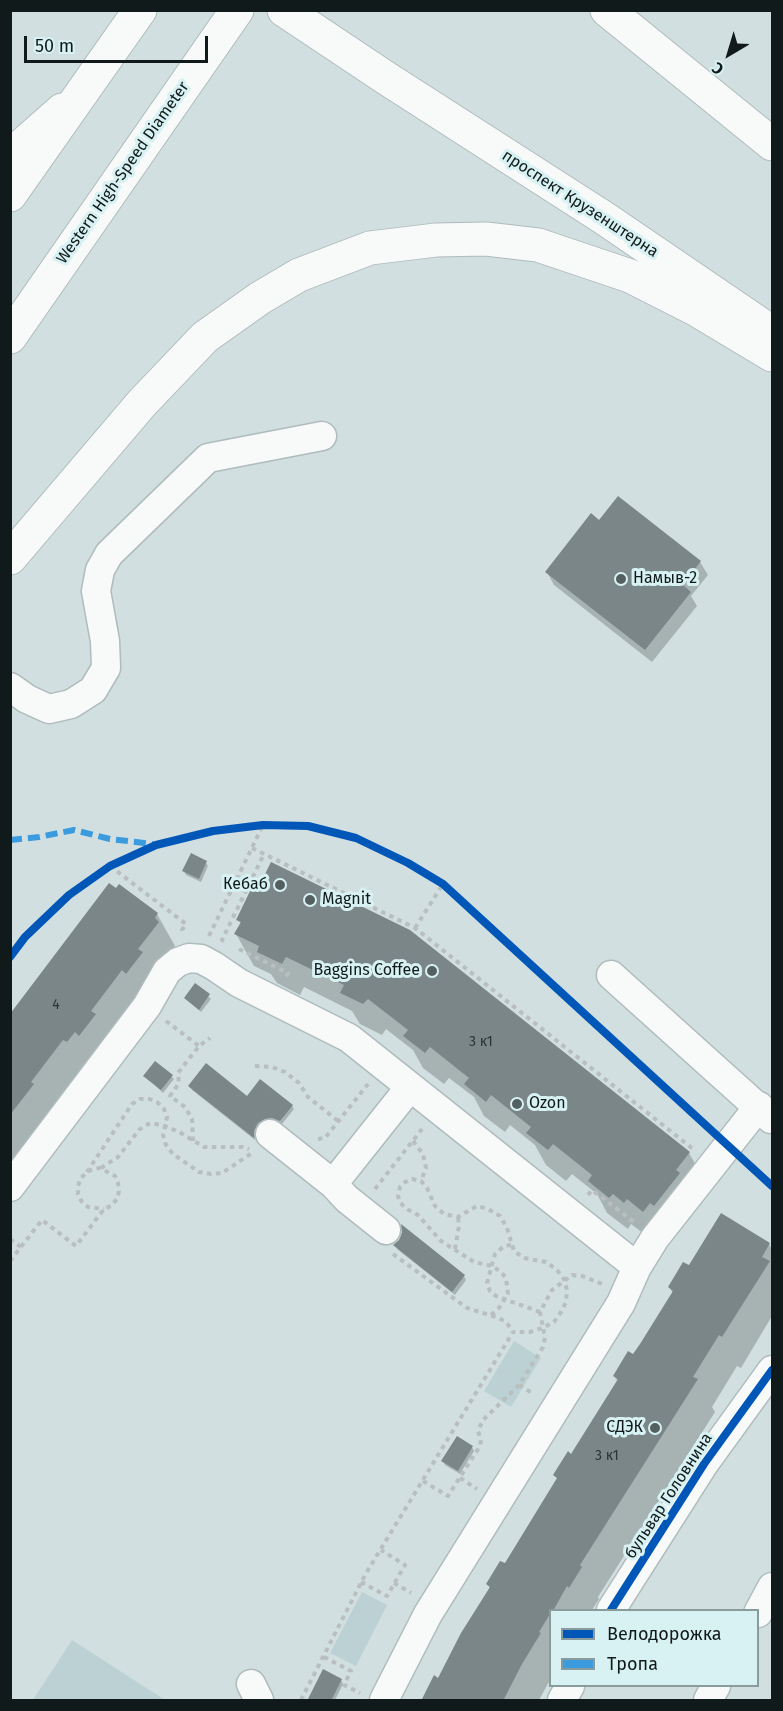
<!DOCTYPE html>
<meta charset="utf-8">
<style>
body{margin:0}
#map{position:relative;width:783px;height:1711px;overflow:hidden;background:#d1dfe0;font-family:"Fira Sans",sans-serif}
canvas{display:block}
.frame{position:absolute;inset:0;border:12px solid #111a1b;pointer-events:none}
.legend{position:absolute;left:549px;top:1609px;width:210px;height:78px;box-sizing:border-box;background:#d8f1f3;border:2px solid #889b9d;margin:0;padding:8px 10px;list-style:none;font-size:18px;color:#111a1b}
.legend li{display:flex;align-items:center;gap:12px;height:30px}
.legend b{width:30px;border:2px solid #889b9d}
.north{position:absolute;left:699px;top:24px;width:60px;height:60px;-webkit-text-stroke:4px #d8f1f3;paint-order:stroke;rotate:218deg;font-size:16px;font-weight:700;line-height:24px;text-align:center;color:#111a1b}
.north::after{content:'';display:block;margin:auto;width:21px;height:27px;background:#111a1b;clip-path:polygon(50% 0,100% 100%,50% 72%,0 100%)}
.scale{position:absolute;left:24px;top:36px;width:184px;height:27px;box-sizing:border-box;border:3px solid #111a1b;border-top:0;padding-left:8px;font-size:18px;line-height:21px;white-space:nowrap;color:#111a1b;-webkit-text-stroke:4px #d8f1f3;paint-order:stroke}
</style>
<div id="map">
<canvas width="783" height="1711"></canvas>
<div class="frame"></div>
<ul class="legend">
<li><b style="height:8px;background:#0057b8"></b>Велодорожка</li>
<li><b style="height:8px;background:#3a9bdf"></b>Тропа</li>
</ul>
<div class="north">С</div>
<div class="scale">50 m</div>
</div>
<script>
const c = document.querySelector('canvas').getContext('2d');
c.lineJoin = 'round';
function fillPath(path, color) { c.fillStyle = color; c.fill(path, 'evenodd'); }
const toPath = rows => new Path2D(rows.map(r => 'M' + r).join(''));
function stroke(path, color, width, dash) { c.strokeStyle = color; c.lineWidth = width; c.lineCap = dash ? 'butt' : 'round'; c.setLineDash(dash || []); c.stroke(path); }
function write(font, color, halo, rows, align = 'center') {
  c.font = font + ' "Fira Sans",sans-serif'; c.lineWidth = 6; c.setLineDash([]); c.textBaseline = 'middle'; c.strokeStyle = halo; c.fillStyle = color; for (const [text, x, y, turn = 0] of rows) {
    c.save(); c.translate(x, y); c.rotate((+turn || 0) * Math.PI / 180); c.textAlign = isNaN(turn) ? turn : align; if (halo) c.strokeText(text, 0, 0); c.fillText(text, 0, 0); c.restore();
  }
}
const green = toPath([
 [514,1341,541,1358,511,1407,484,1391],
 [362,1592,387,1605,356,1666,330,1653],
 [72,1640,165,1700,33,1700]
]);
const shadow = toPath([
 [618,498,700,562,708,575,691,596,697,606,652,662,554,585,547,572,599,522],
 [206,863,208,866,201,882,186,875,184,871],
 [157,914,175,946,173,949,176,954,10,1165,10,1016],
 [238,920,689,1153,707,1185,643,1233,631,1224,628,1229,607,1213,597,1194,572,1174,566,1181,546,1165,535,1145,510,1125,505,1132,484,1116,474,1097,449,1078,444,1084,423,1068,413,1050,386,1029,382,1035,360,1024,352,1011,304,987,300,995,277,983,271,974,254,966,236,934,241,924],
 [196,985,211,999,201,1012,185,998],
 [145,1076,171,1076,174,1079,163,1093],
 [190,1086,292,1106,294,1109,282,1124,275,1121,267,1122,259,1127,255,1136,255,1140,192,1090],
 [721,1215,769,1244,772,1250,772,1316,741,1368,737,1366,712,1407,715,1412,598,1597,599,1599,592,1610,550,1610,550,1680,539,1700,424,1700,439,1680,490,1589,488,1584,505,1565,558,1480,555,1475,572,1456,618,1382,614,1376,633,1356,673,1293,669,1287,689,1267],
 [403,1228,464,1276,466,1280,455,1295,397,1249,395,1245,400,1241],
 [472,1447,474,1451,460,1474,445,1465,443,1461],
 [341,1680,343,1684,335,1700,308,1700]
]);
const building = toPath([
 [618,496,701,561,683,585,691,592,645,650,545,572,591,513,599,520],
 [191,853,207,861,199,879,182,871],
 [271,862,410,930,690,1152,676,1170,680,1173,654,1206,650,1203,643,1212,627,1199,624,1203,613,1194,609,1198,588,1181,592,1175,553,1144,548,1150,526,1133,531,1127,491,1095,486,1102,464,1084,469,1078,430,1047,425,1053,403,1036,408,1030,368,999,363,1004,340,993,344,985,286,957,282,964,257,952,259,946,234,934,241,922,236,920,252,887,257,890],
 [109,883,116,888,119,884,158,913,155,918,159,922,138,949,143,952,126,974,122,970,91,1011,96,1014,79,1036,75,1032,67,1042,63,1040,31,1082,34,1084,10,1115,10,1014],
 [195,983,210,994,199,1010,184,998],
 [155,1061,173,1075,161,1090,143,1076],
 [206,1063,247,1096,260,1079,293,1105,280,1121,272,1118,265,1119,258,1123,254,1131,254,1138,188,1086],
 [721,1213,770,1243,762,1257,770,1261,722,1337,719,1335,693,1377,698,1379,580,1565,582,1567,569,1588,567,1586,553,1611,550,1611,550,1614,539,1632,541,1633,522,1664,503,1701,421,1701,434,1675,438,1678,461,1633,490,1587,486,1584,500,1561,505,1563,557,1478,553,1475,568,1451,571,1454,618,1379,613,1376,628,1351,633,1354,640,1344,673,1291,668,1287,683,1262,689,1265],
 [401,1224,465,1275,452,1292,393,1245,399,1240,402,1233],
 [457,1436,473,1446,458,1471,441,1461],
 [323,1669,342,1679,331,1701,307,1701]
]);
const path = toPath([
 [252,848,415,928,693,1149],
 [110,866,186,924,182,930,183,934],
 [415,928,443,884],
 [209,936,263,825],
 [224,941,222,940,264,854],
 [239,949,288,973,285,979],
 [10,957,25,937,69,895,110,866,156,845,213,831,263,825,308,826,356,838,408,863,443,884,710,1128],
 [166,1021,199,1046],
 [255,1066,272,1067,285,1072,299,1083,308,1097,338,1121],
 [318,1139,325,1138,368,1084],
 [193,1141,192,1119,185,1107,170,1096,179,1083,178,1073,199,1046,210,1038],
 [413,1141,423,1154,426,1168,421,1181],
 [747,1162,772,1186],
 [101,1168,118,1157,139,1130,144,1126,151,1123,165,1126,179,1132,204,1147,243,1147,249,1149],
 [87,1172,132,1104,140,1099,149,1099,157,1102,164,1109,167,1117,163,1135,166,1145,173,1154,199,1172,211,1174,222,1173,252,1153],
 [375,1189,422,1129],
 [588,1195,592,1190,634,1222],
 [10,1239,21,1247],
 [511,1245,504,1246,495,1254,487,1283,490,1291,496,1296,540,1312],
 [455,1249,459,1226,458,1217],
 [393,1254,467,1308,499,1318,507,1323,513,1332],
 [10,1261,42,1220,76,1246,104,1209,111,1206,117,1199,119,1191,118,1183,115,1176,100,1168,93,1169,87,1172,81,1178,78,1186,78,1194,82,1202,88,1207,104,1209],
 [491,1315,499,1308,508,1294,506,1278,500,1271,492,1266,474,1262,441,1241,418,1215,405,1208,400,1202,398,1196,400,1187,405,1182,412,1179,421,1181,427,1188,435,1206,444,1214,458,1217,477,1206,488,1209,500,1216,507,1228,514,1251,524,1258,546,1262,557,1270,564,1279,567,1290,566,1302,561,1312,554,1322,542,1328,530,1332,513,1332],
 [519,1385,534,1394],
 [460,1478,477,1489],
 [423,1481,448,1496,480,1446,481,1440,478,1431,483,1420,519,1385,543,1347,545,1338,540,1312,552,1290,572,1275,582,1276,602,1284],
 [361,1582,387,1596,405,1565,381,1550],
 [394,1583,411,1593],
 [324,1657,351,1671,344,1685,360,1693],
 [301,1700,365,1575,513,1332]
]);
const minor = toPath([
 [10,687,27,699,49,709,71,704,93,690,106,668,105,641,96,591,100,570,109,554,208,458,322,436],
 [611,975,771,1119],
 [270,1134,333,1184,347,1199,386,1230],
 [333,1184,410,1087],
 [10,1187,147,1006,167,971,178,962,189,958,201,959,214,966,239,983,349,1038,637,1267],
 [611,1610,704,1464,772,1370],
 [758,1613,772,1587],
 [251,1684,259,1700],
 [384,1700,428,1614,621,1303,637,1267,655,1238,759,1106],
 [562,1700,570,1686],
 [708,1700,716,1686]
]);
const major = toPath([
 [284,10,386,78,604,218,761,325],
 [607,10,772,144],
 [10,156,62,110],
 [10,558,142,403,205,337,260,298,299,275,370,248,436,240,486,239,538,245,630,276,697,310,772,355]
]);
const highway = toPath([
 [10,195,140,10],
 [10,337,237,10]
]);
const quiet = toPath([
 [10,840,39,837,74,830,110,839,153,844]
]);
const cycleway = toPath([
 [10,957,25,937,69,895,110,866,156,845,213,831,263,825,308,826,356,838,408,863,443,884,772,1186],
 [611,1610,704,1464,772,1370]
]);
const markers = [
 [621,579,6,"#545f60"],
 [280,885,6,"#545f60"],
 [310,900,6,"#545f60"],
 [432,971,6,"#545f60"],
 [517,1104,6,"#545f60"],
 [655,1428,6,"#545f60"]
];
const numberNames = [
 ["4",56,1005],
 ["3 к1",481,1042],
 ["3 к1",607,1456]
];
const streetNames = [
 ["Western High-Speed Diameter",123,173,-55],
 ["проспект Крузенштерна",580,204,33],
 ["бульвар Головнина",669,1496,-57]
];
const poiNames = [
 ["Намыв-2",633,579],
 ["Кебаб",268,885,"right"],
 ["Magnit",322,900],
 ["Baggins Coffee",420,971,"right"],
 ["Ozon",529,1104],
 ["СДЭК",643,1428,"right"]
];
fillPath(green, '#bcd1d3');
fillPath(shadow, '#0003');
fillPath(building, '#7a8688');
stroke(minor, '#afbbbc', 31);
stroke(major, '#afbbbc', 35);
stroke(highway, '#afbbbc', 35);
stroke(path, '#b9bebf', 4, [4.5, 4.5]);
stroke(minor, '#f8fafa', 28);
stroke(major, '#f8fafa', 33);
stroke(highway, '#f8fafa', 33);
stroke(quiet, '#3a9bdf', 6, [12, 6]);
stroke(cycleway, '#0057b8', 8);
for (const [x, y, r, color] of markers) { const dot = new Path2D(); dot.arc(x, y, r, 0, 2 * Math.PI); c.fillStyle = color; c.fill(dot); stroke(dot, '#d8f1f3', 2); }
write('14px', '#2b3536', null, numberNames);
write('16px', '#111a1b', '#d8f1f3', streetNames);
write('16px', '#111a1b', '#d8f1f3', poiNames, 'left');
</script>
